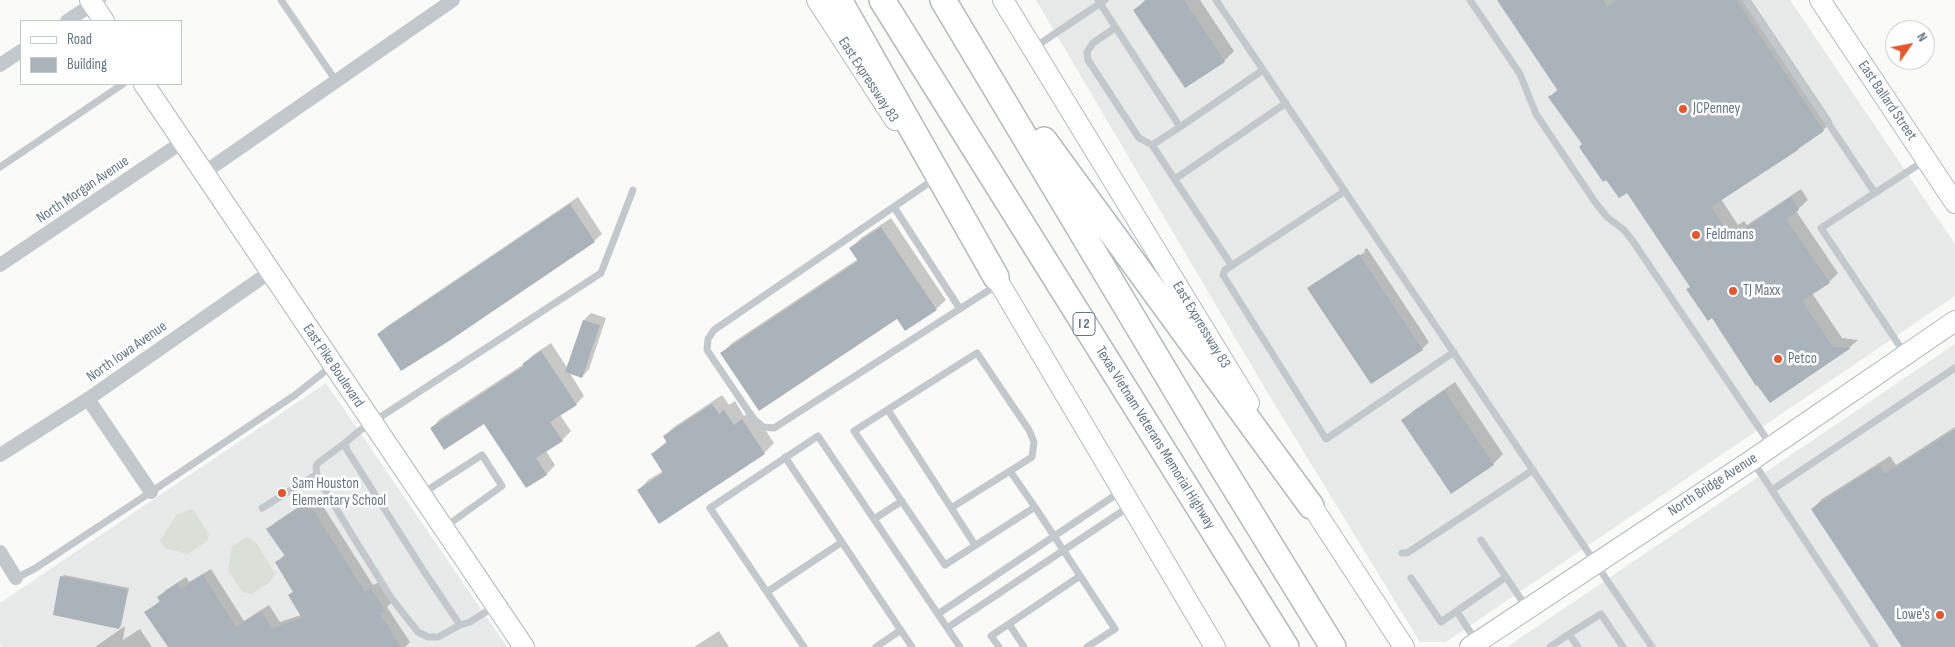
<!DOCTYPE html>
<style>
body{margin:0}
#map{position:relative;width:1955px;height:647px;overflow:hidden;background:#fafaf8;font-family:"Sofia Sans Condensed",sans-serif}
canvas{display:block}
.legend{position:absolute;left:20px;top:20px;width:162px;height:65px;box-sizing:border-box;background:#fff;border:1px solid #c1c8cd;margin:0;padding:6px 9px;list-style:none;font-size:15px;color:#657683}
.legend li{display:flex;align-items:center;gap:10px;height:25px}
.legend b{width:25px;border:1px solid #c1c8cd}
.north{position:absolute;left:1885px;top:20px;width:50px;height:50px;box-sizing:border-box;background:#fff;border:1px solid #c1c8cd;border-radius:50%;rotate:57deg;font-size:14px;font-weight:700;line-height:20px;text-align:center;color:#657683}
.north::after{content:'';display:block;margin:auto;width:18px;height:22px;background:#e4572e;clip-path:polygon(50% 0,100% 100%,50% 72%,0 100%)}
</style>
<div id="map">
<canvas width="1955" height="647"></canvas>
<ul class="legend">
<li><b style="height:6px;background:#fff"></b>Road</li>
<li><b style="height:14px;background:#aab3b9"></b>Building</li>
</ul>
<div class="north">N</div>
</div>
<script>
const c = document.querySelector('canvas').getContext('2d');
c.lineJoin = 'round';
function fillPath(path, color) { c.fillStyle = color; c.fill(path, 'evenodd'); }
const toPath = rows => new Path2D(rows.map(r => 'M' + r).join(''));
function stroke(path, color, width, dash) { c.strokeStyle = color; c.lineWidth = width; c.lineCap = dash ? 'butt' : 'round'; c.setLineDash(dash || []); c.stroke(path); }
function write(font, color, halo, rows, align = 'center') {
  c.font = font + ' "Sofia Sans Condensed",sans-serif'; c.lineWidth = 5; c.setLineDash([]); c.textBaseline = 'middle'; c.strokeStyle = halo; c.fillStyle = color; for (const [text, x, y, turn = 0] of rows) {
    c.save(); c.translate(x, y); c.rotate((+turn || 0) * Math.PI / 180); c.textAlign = isNaN(turn) ? turn : align; if (halo) c.strokeText(text, 0, 0); c.fillText(text, 0, 0); c.restore();
  }
}
const built = toPath([
 [1036,0,1790,0,1955,244,1955,296,1446,642,1420,642,1266,390],
 [1955,344,1955,647,1507,647],
 [326,383,507,647,2,647,0,644,0,603]
]);
const green = toPath([
 [193,509,209,535,207,541,188,554,165,548,160,541,177,514],
 [247,537,257,544,275,573,270,582,251,594,242,592,228,570,232,546]
]);
const shadow = toPath([
 [1145,0,1200,0,1234,51,1224,61,1135,10],
 [1499,0,1751,0,1832,121,1823,130,1721,199,1738,225,1744,221,1747,225,1801,189,1808,200,1796,211,1838,273,1829,282,1812,293,1842,338,1858,340,1850,347,1770,401,1627,191,1550,97,1558,89],
 [578,197,602,234,594,241,402,369,379,334,386,327],
 [891,218,946,300,936,309,722,353,732,343,858,259,851,248,861,238],
 [1367,248,1429,342,1422,349,1309,288,1316,282,1316,284,1365,252,1364,250],
 [591,313,606,318,589,369,582,377,570,373,584,396,576,404,560,415,571,431,562,440,546,451,555,465,547,474,527,487,485,422,432,428,440,419,524,364,533,355,551,343,568,369,584,320],
 [1455,382,1503,454,1493,464,1451,492,1403,421,1413,411],
 [722,395,729,405,735,401,744,416,752,410,774,443,764,453,639,490,648,480,663,471,652,454,667,441,664,436,674,427],
 [1955,427,1955,647,1902,647,1812,509,1822,499,1890,456,1896,465],
 [316,495,373,585,379,582,392,602,387,607,410,642,405,647,170,647,146,612,161,600,159,597,166,590,186,577,189,582,211,569,244,621,269,605,280,622,301,615,294,591,277,563,285,554,268,529,276,522],
 [64,575,129,588,121,626,119,628,62,577],
 [125,626,123,640,140,629,152,647,95,647],
 [719,631,729,647,694,647]
]);
const building = toPath([
 [1148,0,1184,0,1225,62,1185,88,1133,10],
 [1497,0,1603,0,1607,7,1617,0,1736,0,1824,131,1798,149,1798,150,1711,207,1729,233,1734,229,1737,234,1791,197,1799,210,1786,219,1830,283,1802,301,1833,347,1851,348,1770,403,1757,385,1756,386,1712,318,1708,321,1686,289,1690,287,1627,193,1619,198,1606,180,1603,182,1579,147,1582,144,1548,97,1558,91],
 [570,204,595,242,449,341,401,371,377,334],
 [881,227,937,310,905,331,897,319,759,411,720,353,858,261,849,248],
 [1359,254,1423,350,1371,384,1307,288],
 [583,320,600,325,582,378,565,372],
 [541,351,577,405,550,422,563,441,536,458,547,475,526,488,484,424,444,450,430,428,524,366,522,364],
 [1444,391,1494,465,1451,494,1401,420],
 [712,404,719,414,724,410,734,425,742,419,765,454,659,524,637,490,663,473,651,454,667,443,663,436],
 [1955,430,1955,647,1902,647,1811,509,1879,465,1885,474],
 [308,502,365,592,371,588,385,611,380,614,401,647,168,647,144,612,160,602,157,597,178,583,181,589,203,575,236,627,261,611,272,629,302,618,288,595,293,592,275,562,285,556,266,529],
 [60,576,127,590,119,629,53,615]
]);
const lane = toPath([
 [281,0,336,81],
 [1098,0,1180,127,1263,70],
 [1216,0,1652,647],
 [1470,0,1520,74,1536,114,1595,202,1607,217,1624,230,1632,240,1770,444],
 [1746,0,1875,193],
 [1115,28,1093,43,1087,52,1088,60,1139,138,1152,145,1232,266],
 [1035,47,1105,0],
 [1152,145,1180,127],
 [0,167,123,84],
 [1175,179,1286,103],
 [933,180,714,330,708,339,707,350,753,418,763,427,774,428,997,285],
 [1345,191,1225,270,1223,275,1326,439,1454,352],
 [894,207,960,309],
 [1905,354,1821,228,1924,161],
 [888,410,975,545],
 [345,443,318,463,316,466,317,477,357,543,392,599,418,632,428,637,438,637,460,625],
 [785,457,912,647],
 [1752,460,1875,647],
 [1772,490,1955,368],
 [423,493,482,455,502,486,445,527],
 [1035,507,945,565,854,431,977,353,1029,430,1034,442,1032,457,1010,471,1035,507,1115,629,1087,647],
 [262,508,317,474],
 [951,508,1010,471],
 [874,519,902,501],
 [1481,540,1527,608],
 [1402,553,1407,553,1533,470],
 [16,578,34,569,151,492,295,395,333,365],
 [1411,578,1441,622,1506,577],
 [767,592,842,542],
 [495,606,470,622,460,625,425,573,347,450,345,443,359,431,601,273,633,190],
 [1457,612,1476,641],
 [938,614,1120,492],
 [1009,624,1024,647],
 [947,628,1130,506],
 [804,647,710,508,818,436,960,647],
 [876,647,901,630],
 [999,647,991,636,1080,576],
 [1550,647,1569,634],
 [1578,647,1569,634,1601,614,1623,647]
]);
const street = toPath([
 [67,21,99,0],
 [0,65,21,51],
 [205,172,453,0],
 [0,265,184,141],
 [88,399,151,492],
 [0,455,88,399,270,272],
 [0,552,16,578]
]);
const secondary = toPath([
 [90,0,104,21],
 [817,0,895,120],
 [1003,0,1249,403],
 [1820,0,1955,203],
 [144,84,524,647],
 [988,264,1215,647],
 [1304,494,1404,647],
 [1470,647,1752,460,1955,321]
]);
const highway = toPath([
 [839,0,996,277],
 [882,0,1286,647],
 [943,0,1216,457,1333,647],
 [1044,140,1311,506]
]);
const markers = [
 [1683,109,5,"#e4572e"],
 [1696,235,5,"#e4572e"],
 [1733,291,5,"#e4572e"],
 [1778,359,5,"#e4572e"],
 [282,493,5,"#e4572e"],
 [1940,615,5,"#e4572e"]
];
const shields = [
 [1084,324,22]
];
const shieldNames = [
 ["I 2",1084,324]
];
const streetNames = [
 ["East Expressway 83",868,80,57],
 ["East Ballard Street",1887,101,56],
 ["North Morgan Avenue",83,190,-34],
 ["East Expressway 83",1201,325,59],
 ["North Iowa Avenue",127,352,-35],
 ["East Pike Boulevard",333,366,56],
 ["Texas Vietnam Veterans Memorial Highway",1155,438,58],
 ["North Bridge Avenue",1713,485,-33]
];
const poiNames = [
 ["JCPenney",1693,109],
 ["Feldmans",1706,235],
 ["TJ Maxx",1743,291],
 ["Petco",1788,359],
 ["Sam Houston",292,484],
 ["Elementary School",292,501],
 ["Lowe's",1930,615,"right"]
];
fillPath(built, '#e8e9e9');
fillPath(green, '#dadfd7');
fillPath(shadow, '#0003');
fillPath(building, '#aab3b9');
stroke(secondary, '#b3babf', 22);
stroke(highway, '#b4b9bd', 28);
stroke(lane, '#c3c8cc', 7);
stroke(street, '#c3c8cc', 14);
stroke(secondary, '#fff', 20);
stroke(highway, '#fff', 25);
for (const [x, y, r, color] of markers) { const dot = new Path2D(); dot.arc(x, y, r, 0, 2 * Math.PI); c.fillStyle = color; c.fill(dot); stroke(dot, '#fff', 2); }
for (const [x, y, w] of shields) { const box = new Path2D(); box.roundRect(x - w / 2, y - 11.5, w, 23, 4); c.fillStyle = '#fff'; c.fill(box); stroke(box, '#657683', 1); }
write('bold 14px', '#657683', null, shieldNames);
write('15px', '#657683', '#fff', streetNames);
write('15px', '#657683', '#fff', poiNames, 'left');
</script>
